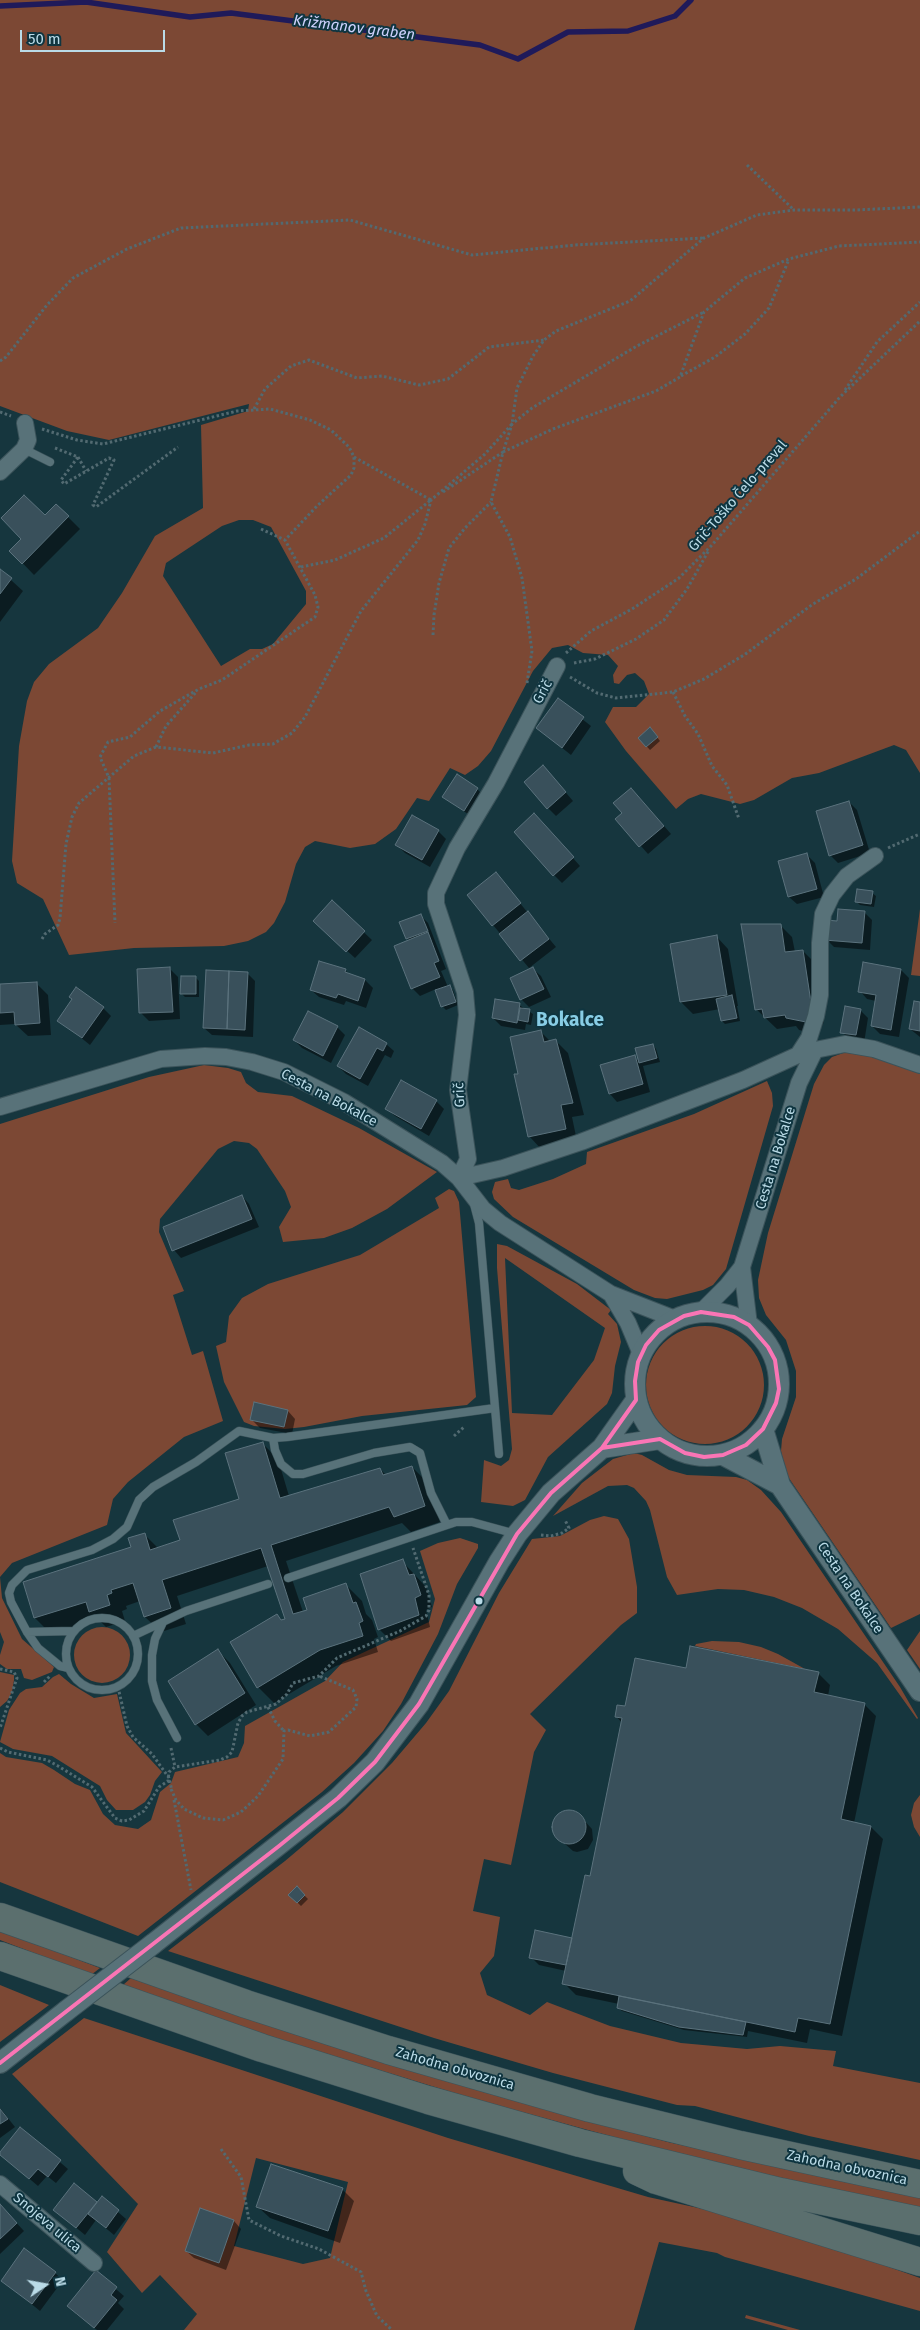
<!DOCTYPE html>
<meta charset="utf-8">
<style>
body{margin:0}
#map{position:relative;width:920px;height:2330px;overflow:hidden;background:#16363e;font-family:"Fira Sans",sans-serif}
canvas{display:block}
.north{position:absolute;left:20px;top:2260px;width:50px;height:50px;-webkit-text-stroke:4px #0f3540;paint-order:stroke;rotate:78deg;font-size:14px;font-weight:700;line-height:20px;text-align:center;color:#badbe7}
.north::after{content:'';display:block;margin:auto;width:18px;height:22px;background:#badbe7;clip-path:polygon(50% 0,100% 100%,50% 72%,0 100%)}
.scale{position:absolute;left:20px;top:30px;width:145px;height:22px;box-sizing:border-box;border:2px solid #badbe7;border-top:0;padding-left:6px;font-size:15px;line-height:18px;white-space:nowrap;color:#badbe7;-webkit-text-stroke:4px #0f3540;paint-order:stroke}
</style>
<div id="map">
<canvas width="920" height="2330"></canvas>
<div class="north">N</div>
<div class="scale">50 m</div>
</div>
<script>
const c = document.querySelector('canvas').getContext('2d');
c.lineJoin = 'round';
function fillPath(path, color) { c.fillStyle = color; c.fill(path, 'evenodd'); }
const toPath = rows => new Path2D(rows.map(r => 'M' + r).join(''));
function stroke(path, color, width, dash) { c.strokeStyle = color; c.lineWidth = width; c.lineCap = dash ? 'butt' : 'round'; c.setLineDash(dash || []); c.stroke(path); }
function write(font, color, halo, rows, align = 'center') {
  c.font = font + ' "Fira Sans",sans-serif'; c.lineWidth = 4; c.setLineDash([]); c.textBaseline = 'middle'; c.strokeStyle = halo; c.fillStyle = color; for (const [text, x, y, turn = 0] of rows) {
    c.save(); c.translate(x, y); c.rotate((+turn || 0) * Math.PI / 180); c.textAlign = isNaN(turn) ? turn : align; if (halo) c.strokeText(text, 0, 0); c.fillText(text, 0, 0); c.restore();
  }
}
const green = toPath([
 [0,0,920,0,920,773,906,750,894,745,819,773,792,778,754,800,740,804,701,794,688,799,676,809,626,751,605,722,613,707,636,707,649,694,644,681,635,673,627,675,619,684,614,683,613,675,618,666,608,655,583,653,568,645,552,648,533,671,491,751,478,766,465,775,450,768,429,801,417,798,396,829,375,844,350,848,315,841,305,847,296,864,285,902,274,923,266,932,248,941,224,946,134,948,69,955,43,899,17,883,12,861,19,746,27,701,34,682,49,664,98,628,122,593,155,536,203,508,201,425,248,411,249,404,109,440,67,431,0,406],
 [239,520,253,520,271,527,306,591,306,604,273,644,262,649,250,649,221,666,163,576,166,563,222,526],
 [920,909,920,976,911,975],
 [846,1052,874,1057,920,1073,920,1614,891,1628,780,1465,779,1462,783,1461,781,1451,782,1439,796,1397,796,1371,786,1340,766,1315,759,1298,758,1280,768,1233,814,1084,824,1065,832,1057],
 [204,1065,228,1068,241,1072,246,1083,258,1092,292,1096,359,1128,437,1172,387,1209,352,1228,324,1238,283,1242,279,1227,291,1207,285,1191,257,1149,249,1143,234,1141,218,1149,160,1219,159,1232,184,1291,173,1295,192,1355,203,1351,223,1421,184,1437,128,1482,113,1499,107,1525,12,1563,0,1577,2,1598,22,1639,54,1667,52,1672,32,1680,24,1678,21,1669,7,1669,0,1664,0,1655,4,1642,0,1632,0,1124,149,1077],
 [767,1081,772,1093,773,1106,726,1269,713,1285,703,1290,667,1299,655,1298,634,1290,513,1217,494,1199,492,1192,495,1182,508,1179,511,1188,519,1190,553,1179,586,1164,587,1152,694,1114],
 [449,1189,454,1191,459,1202,476,1397,467,1405,362,1416,304,1427,285,1429,254,1426,244,1422,224,1382,216,1346,226,1342,229,1316,242,1298,268,1284,360,1255,439,1208,435,1198],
 [497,1244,507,1246,577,1284,611,1310,608,1314,617,1324,621,1342,615,1366,612,1393,607,1404,548,1457,525,1500,513,1506,481,1502,484,1460,501,1466,509,1460,512,1449,497,1268],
 [505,1258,605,1328,594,1360,552,1415,512,1413],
 '646 1385a59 59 0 1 1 118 0a59 59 0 1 1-118 0Z',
 [634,1453,642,1455,669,1470,687,1475,736,1477,747,1480,761,1490,781,1512,900,1687,918,1718,917,1719,877,1663,838,1629,802,1608,774,1597,744,1590,718,1589,677,1595,667,1577,650,1510,646,1501,634,1488,627,1485,608,1486,553,1516,582,1483,613,1459],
 [604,1516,618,1519,629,1539,637,1587,637,1613,621,1625,530,1714,546,1730,534,1752,511,1865,484,1859,473,1911,500,1917,494,1956,480,1973,487,1995,530,2015,547,2002,610,2026,681,2043,747,2049,780,2046,836,2051,833,2066,920,2083,920,2160,809,2136,695,2106,677,2105,553,2073,434,2038,168,1951,285,1861,343,1812,392,1763,426,1723,449,1691,499,1593,532,1539,560,1536,590,1520],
 [460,1538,478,1544,478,1548,457,1584,438,1634,401,1704,383,1731,354,1763,322,1792,138,1936,0,1882,0,1753,6,1757,42,1763,54,1770,75,1784,90,1790,103,1814,115,1825,138,1829,151,1820,160,1792,171,1783,175,1772,238,1757,244,1743,245,1726,325,1681,343,1662,429,1622,435,1599,420,1551,438,1543],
 '74 1655a28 28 0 1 1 56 0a28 28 0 1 1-56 0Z',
 [920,1631,920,1669,907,1650],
 [712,1641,739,1642,761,1647,778,1654,805,1669,695,1646,696,1644],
 [0,1672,14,1675,14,1680,12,1692,7,1701,0,1707],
 [59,1674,71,1684,94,1698,117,1694,126,1733,162,1772,155,1781,150,1795,145,1802,133,1810,116,1810,107,1800,100,1786,52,1756,13,1749,0,1742,9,1710,20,1693,26,1689,42,1687,53,1677],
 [920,1795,920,1837,914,1827,911,1815,914,1803],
 [0,1930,100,1968,91,1975,0,1940],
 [131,1978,261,2023,567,2115,668,2142,920,2198,920,2207,778,2178,665,2151,474,2099,264,2035,123,1985],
 [0,1985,49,2005,0,2042],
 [84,2018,448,2138,648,2197,749,2219,878,2263,920,2278,920,2311,725,2257,717,2253,659,2242,634,2330,184,2330,197,2314,160,2275,142,2293,107,2252,138,2204,12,2074],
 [256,2158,348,2182,330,2258,303,2264,234,2246],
 [746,2315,800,2330,788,2330,745,2318]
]);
const shadow = toPath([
 [56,505,80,529,34,575,11,551],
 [0,570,23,591,0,622],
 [558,700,591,726,571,755,537,728],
 [653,732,660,741,650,750,639,738],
 [551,775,573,801,556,816,548,808],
 [477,789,485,797,472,817,444,797],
 [639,797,671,834,648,854,617,819],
 [849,802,857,810,870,853,838,863,830,855],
 [542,823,580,866,562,883,554,875],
 [438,831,446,839,430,867,405,853,397,845],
 [807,855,815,863,824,897,797,904,789,897],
 [496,874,556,947,529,968,493,925],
 [872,893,876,896,874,907,860,905,856,901],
 [332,902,372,940,355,958,322,928],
 [864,912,872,920,870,950,834,947,826,939,838,922],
 [420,915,428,923,446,969,441,971,448,987,453,990,458,1005,446,1010,442,1006,436,989,420,996,412,988,409,941,401,923],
 [780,925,792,937,795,952,803,951,815,963,824,1022,818,1034,799,1030,796,1026,777,1029,756,1009],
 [717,937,728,949,738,1006,737,1006,740,1021,725,1024,722,1021,720,1009,693,1014,681,1002,671,945],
 [170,969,178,977,180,1019,149,1021,141,1013],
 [533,969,541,976,551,997,529,1007,521,999],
 [345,970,350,975,365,980,373,988,366,1008,346,1001,344,1005,319,997,311,990],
 [901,970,909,978,899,1037,880,1034,872,1026,876,1001,867,999,860,991],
 [247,973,255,981,253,1037,212,1035,204,1028],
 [196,978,199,981,199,997,185,997,182,994],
 [36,983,48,995,51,1035,28,1036,15,1024,0,1025,0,986],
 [920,1003,920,1037,910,1029],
 [519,1005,533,1014,531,1025,526,1024,525,1030,501,1026,493,1018],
 [103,1008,111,1016,90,1045,59,1020],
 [860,1010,868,1018,864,1043,850,1040,842,1032],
 [337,1027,345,1035,331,1063,302,1048,294,1040],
 [541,1032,551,1042,556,1041,568,1053,584,1115,572,1117,577,1141,541,1149,530,1137,516,1075,520,1075],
 [386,1044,394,1051,391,1058,385,1055,368,1086,346,1074,338,1066],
 [653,1045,656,1049,660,1062,643,1066,650,1092,617,1102,610,1094,634,1057,640,1062],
 [436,1101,444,1109,429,1136,395,1116,387,1109],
 [242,1196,249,1204,259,1227,181,1258,174,1250],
 [288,1411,295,1419,292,1434,260,1428,252,1420],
 [262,1443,278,1459,289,1496,380,1469,386,1475,412,1467,428,1483,440,1522,411,1532,402,1523,286,1561,303,1612,346,1585,362,1601,366,1614,372,1620,378,1637,374,1639,378,1652,336,1666,274,1703,258,1687,277,1615,283,1621,286,1620,268,1566,177,1596,186,1624,161,1632,145,1617,140,1601,126,1606,127,1609,122,1611,125,1621,106,1627,98,1619,51,1634,35,1618,24,1583,132,1548,144,1534,158,1548,181,1541,241,1500],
 [402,1561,426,1587,432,1607,426,1610,430,1627,391,1641,379,1629],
 [218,1651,230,1663,256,1705,208,1736,196,1724],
 [686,1670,818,1673,830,1685,828,1696,864,1704,876,1716,854,1823,871,1827,883,1839,842,2036,810,2029,807,2043,748,2031,747,2037,684,2030,622,2011,618,2008,619,2004,576,1995,564,1983,566,1971,539,1965,531,1957,573,1940,591,1877,622,1723,616,1716,626,1708],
 [572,1812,581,1817,592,1829,593,1840,588,1849,577,1852,573,1851,556,1836,553,1826,562,1813],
 [297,1888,308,1899,301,1906,290,1895],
 [0,2108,15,2127,0,2138],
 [21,2129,68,2169,56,2183,47,2176,38,2186,0,2154],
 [74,2185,97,2203,102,2198,126,2219,114,2235,96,2220,85,2235,55,2210],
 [342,2189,354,2201,340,2243,270,2218,258,2207],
 [0,2205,24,2231,0,2254],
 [234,2221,241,2229,226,2270,194,2258,186,2251],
 [96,2272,124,2296,118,2303,124,2309,107,2330,97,2330,76,2314],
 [55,2273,63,2280,40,2311,2,2280]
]);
const stream = toPath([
 [0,6,86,2,190,17,231,13,480,45,518,59,568,32,628,31,675,16,691,0]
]);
const building = toPath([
 [24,495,45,515,56,504,69,516,22,564,9,551,21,539,1,518,24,495],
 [0,569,12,578,0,594,0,569],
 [558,698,584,717,562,748,536,728,558,698],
 [650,727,658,737,646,747,638,738,650,727],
 [543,765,566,792,547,809,524,782,543,765],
 [457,774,478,788,464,811,442,797,457,774],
 [631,788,664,826,639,847,615,819,622,813,613,803,631,788],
 [849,801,863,845,829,856,816,811,849,801],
 [534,813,574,857,553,876,514,832,534,813],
 [412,815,439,830,422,860,395,845,412,815],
 [807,853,817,889,788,897,778,861,807,853],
 [496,872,521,903,492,926,467,895,496,872],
 [857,889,873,891,871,904,855,902,857,889],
 [332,900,365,931,346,952,313,921,332,900],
 [838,909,865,911,862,943,824,940,826,920,837,921,838,909],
 [528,911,549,939,520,961,499,934,528,911],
 [421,914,428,931,406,939,399,922,421,914],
 [741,924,781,924,785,952,803,950,812,1009,806,1022,786,1018,785,1015,764,1018,762,1009,755,1010,741,924],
 [428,932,439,961,434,963,440,977,411,989,394,946,428,932],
 [717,935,727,995,680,1002,670,944,717,935],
 [319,961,346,969,345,972,365,979,358,1001,338,994,336,998,310,990,319,961],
 [863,962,901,969,891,1030,871,1026,876,995,858,992,863,962],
 [170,967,173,1012,139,1013,137,969,170,967],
 [533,967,544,989,520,1000,510,978,533,967],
 [206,970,229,971,227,1029,203,1028,206,970],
 [229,971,248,972,245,1030,227,1029,229,971],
 [181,976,196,976,196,994,180,994,181,976],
 [37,982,40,1023,15,1025,14,1012,0,1013,0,984,37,982],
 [450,985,456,1002,441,1007,435,990,450,985],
 [76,987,104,1007,82,1038,57,1021,72,999,69,997,76,987],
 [732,995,737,1018,721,1021,716,999,732,995],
 [495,999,520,1003,517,1023,492,1018,495,999],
 [914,1001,920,1002,920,1031,909,1029,914,1001],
 [845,1006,861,1009,856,1035,840,1033,845,1006],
 [520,1008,530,1009,528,1022,518,1020,520,1008],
 [308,1011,338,1026,323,1056,293,1040,308,1011],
 [359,1027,387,1043,383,1051,377,1048,360,1079,337,1066,359,1027],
 [541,1030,544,1042,556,1039,573,1103,561,1105,566,1129,528,1137,514,1074,518,1074,510,1037,541,1030],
 [653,1044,657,1058,639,1063,635,1048,653,1044],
 [635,1055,643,1084,609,1094,600,1065,635,1055],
 [401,1080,437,1100,421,1129,385,1109,401,1080],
 [242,1195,252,1219,172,1251,163,1227,242,1195],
 [254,1402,288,1410,284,1427,250,1420,254,1402],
 [263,1442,280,1498,380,1468,383,1475,412,1466,425,1506,394,1517,389,1507,271,1545,293,1614,307,1610,303,1598,346,1583,353,1603,356,1602,363,1621,359,1623,363,1636,320,1650,257,1688,230,1642,277,1614,281,1620,285,1619,261,1548,162,1580,171,1608,144,1617,133,1583,111,1590,112,1593,107,1595,110,1605,89,1612,86,1602,34,1618,23,1582,131,1547,128,1538,145,1533,150,1550,180,1540,173,1520,239,1499,225,1453,263,1442],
 [403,1559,409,1575,414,1574,421,1595,415,1598,419,1615,378,1630,360,1574,403,1559],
 [690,1646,819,1672,814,1692,865,1703,841,1819,871,1826,830,2024,798,2018,795,2032,562,1984,585,1875,590,1876,622,1718,615,1717,617,1705,625,1706,635,1658,686,1668,690,1646],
 [218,1649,245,1693,195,1725,168,1681,218,1649],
 '552 1827a17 17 0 1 1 34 0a17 17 0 1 1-34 0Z',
 [297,1886,305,1895,297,1903,288,1895,297,1886],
 [535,1930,572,1938,566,1965,529,1958,535,1930],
 [619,1996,746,2022,743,2035,679,2027,656,2020,617,2008,619,1996],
 [0,2109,8,2119,0,2124,0,2109],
 [20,2127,61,2160,48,2177,38,2169,29,2179,0,2155,0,2152,20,2127],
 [271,2164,343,2188,328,2231,256,2207,271,2164],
 [74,2183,97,2202,76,2228,53,2210,74,2183],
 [102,2196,119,2210,106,2228,88,2214,102,2196],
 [0,2204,17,2223,0,2239,0,2204],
 [200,2208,234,2220,219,2263,185,2251,200,2208],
 [24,2248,56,2272,32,2304,1,2281,24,2248],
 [96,2270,117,2287,111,2295,117,2300,94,2328,67,2306,96,2270]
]);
const path = toPath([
 [747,165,794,210],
 [0,361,6,357,47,305,73,278,127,249,181,228,350,220,472,255,575,245,704,238],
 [681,376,715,357,745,334,769,308,789,259],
 [845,390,877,342,920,302],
 [254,409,265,389,291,366,309,360,357,378,382,376,419,385,448,379,489,347,544,340],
 [0,412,11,416],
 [42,429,77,440,103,444,237,411,270,409,310,420,331,430,349,447,354,457,354,468,351,475,317,506,285,540,315,595,318,607,315,617,222,680,199,689,160,711,130,737,108,742,100,757,109,778,115,923],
 [55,448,78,457,61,480,64,484,109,458,114,460,93,505,96,507,178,447],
 [78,457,86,471],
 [354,457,431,500],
 [443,492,503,452,512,424,532,408,637,346,704,312],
 [261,529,285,540],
 [301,567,335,560,384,538,432,499],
 [433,635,434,615,439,583,449,548,465,528,491,502],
 [566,653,591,631,632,609,679,578,712,545,840,397,920,321],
 [574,663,595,659,636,639,664,620,687,589,709,550],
 [570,677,597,693,616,698,673,692,704,679,744,655,813,604,856,579,920,531],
 [527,683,532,651,522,578,510,537,491,502,503,452,553,429,656,391,680,377,704,312,745,278,789,259,839,246,920,242],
 [673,692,685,716,698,734,712,766,727,785,739,819],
 [156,747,166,726,197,691],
 [888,848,920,834],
 [42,939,45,934,58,925,60,918,66,844,72,817,79,803,134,756,156,747,213,753,249,745,273,744,292,733,305,717,361,611,418,540,425,524,431,500,485,454,512,424,517,388,533,356,544,340,556,331,630,301,704,238,757,215,794,210,855,210,920,207],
 [454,1436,464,1427],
 [541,1535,551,1536,562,1533,569,1528,565,1520],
 [0,1669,14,1672,17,1678,0,1728],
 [44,1682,51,1675],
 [118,1687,127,1726,133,1737,152,1754,169,1778,172,1791],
 [268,1707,275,1721,284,1731],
 [0,1748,8,1752,47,1760,58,1766,92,1787,115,1818,122,1821,129,1820,144,1811,159,1787,168,1781,169,1772,175,1767,220,1760,227,1757,232,1752,238,1723,242,1716,247,1712,276,1704,287,1694,293,1683,319,1676,337,1658,400,1631,426,1616,429,1610,429,1595,413,1548],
 [171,1748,175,1767],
 [171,1789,176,1800,184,1809,203,1818,223,1820,241,1812,258,1796,283,1759,284,1731,288,1730,310,1736,329,1732,356,1707,357,1699,353,1690,319,1676],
 [174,1800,191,1890],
 [221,2149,241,2177,249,2220,281,2236,319,2249,361,2272,366,2291,377,2316,392,2330]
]);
const service = toPath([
 [24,449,50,462],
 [474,1204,479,1223,499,1454],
 [273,1438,275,1450,281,1464,293,1474,303,1474,374,1453,410,1447,420,1453,431,1493,447,1525],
 [288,1578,456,1522,472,1522,516,1534],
 '66 1654a36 36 0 1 1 72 0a36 36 0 1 1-72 0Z',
 [163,1622,155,1639,152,1655,152,1681,157,1700,177,1738],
 [27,1632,74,1631],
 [133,1636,186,1611,268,1584],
 [68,1668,60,1666,38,1648,27,1632,11,1602,9,1593,12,1585,27,1570,92,1550,113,1539,127,1527,139,1500,153,1487,196,1462,239,1431,273,1438,287,1437,495,1408]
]);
const minor = toPath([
 [0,472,24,449,28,440,25,423],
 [798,1055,809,1038,816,1016,820,995,820,943,823,914,832,895,847,876,875,856],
 [0,1107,161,1059,205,1056,226,1057,252,1062,284,1072,344,1102,442,1163,459,1178,483,1209,500,1223,611,1294,675,1319],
 [459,1178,468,1159,458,1090,467,1015,465,992,436,904,436,893,457,848,496,783,557,666],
 [459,1178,503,1168,581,1142,743,1080,798,1055,815,1050,845,1044,874,1049,920,1065],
 [742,1267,749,1325],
 [611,1294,628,1323,641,1354],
 [701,1312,727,1286,742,1267,799,1083,815,1050],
 [0,2184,94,2263]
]);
const tertiary = toPath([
 '635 1384a72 72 0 1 1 144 0a72 72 0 1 1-144 0Z',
 [763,1429,780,1485,920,1691],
 [602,1448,660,1439],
 [723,1455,780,1485],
 [153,1944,338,1798,375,1762,419,1704,499,1562,517,1534,551,1493,602,1448,636,1400],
 [0,2063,66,2011]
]);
const motorway = toPath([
 [0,1917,246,2004,388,2050,590,2108,740,2145,920,2184],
 [0,1956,262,2048,428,2100,580,2143,781,2192,920,2221],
 [637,2171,656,2180,920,2262]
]);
const tertiaryBridge = toPath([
 [66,2011,153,1944]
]);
const bus1 = toPath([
 [701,1312,734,1317,749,1325,768,1347,775,1360,779,1389,776,1403,763,1429,746,1445,723,1455,704,1457,685,1453,660,1439,602,1448,636,1400,635,1381,638,1362,646,1345,659,1330,684,1316,701,1312],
 [0,2063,279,1846,338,1798,375,1762,419,1704,517,1534,551,1493,602,1448]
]);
const markers = [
 [479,1601,4.5,"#badbe7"]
];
const streetNames = [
 ["Grič-Toško Čelo-preval",738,496,-49],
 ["Grič",543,692,-62],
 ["Grič",460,1095,-93],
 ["Cesta na Bokalce",329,1098,28],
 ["Cesta na Bokalce",776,1158,-73],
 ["Cesta na Bokalce",850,1588,56],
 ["Zahodna obvoznica",455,2069,16],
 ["Zahodna obvoznica",847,2168,12],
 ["Snojeva ulica",47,2223,40]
];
const waterNames = [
 ["Križmanov graben",354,28,7]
];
const districtNames = [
 ["Bokalce",570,1021]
];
fillPath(green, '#7c4834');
fillPath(shadow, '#0007');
stroke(stream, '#1f1a5a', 5.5);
fillPath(building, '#39505b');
stroke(building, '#5b727d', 1);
stroke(service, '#3b535a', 9);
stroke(minor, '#3b535a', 18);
stroke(tertiary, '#3b535a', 22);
stroke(motorway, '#3b535a', 29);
stroke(path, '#526a71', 3, [2.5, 2.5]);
stroke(service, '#587279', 8);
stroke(minor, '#587279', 16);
stroke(tertiary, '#587279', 20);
stroke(motorway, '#5b6f6e', 28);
stroke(tertiaryBridge, '#3b535a', 22, []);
stroke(tertiaryBridge, '#587279', 20);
stroke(bus1, '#fa75b5', 4);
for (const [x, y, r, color] of markers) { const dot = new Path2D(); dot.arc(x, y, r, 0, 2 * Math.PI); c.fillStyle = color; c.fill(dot); stroke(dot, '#0f3540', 2); }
write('14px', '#badbe7', '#0f3540', streetNames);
write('italic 15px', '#ced2fd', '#0f3540', waterNames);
write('bold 19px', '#88cde5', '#0f3540', districtNames);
</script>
